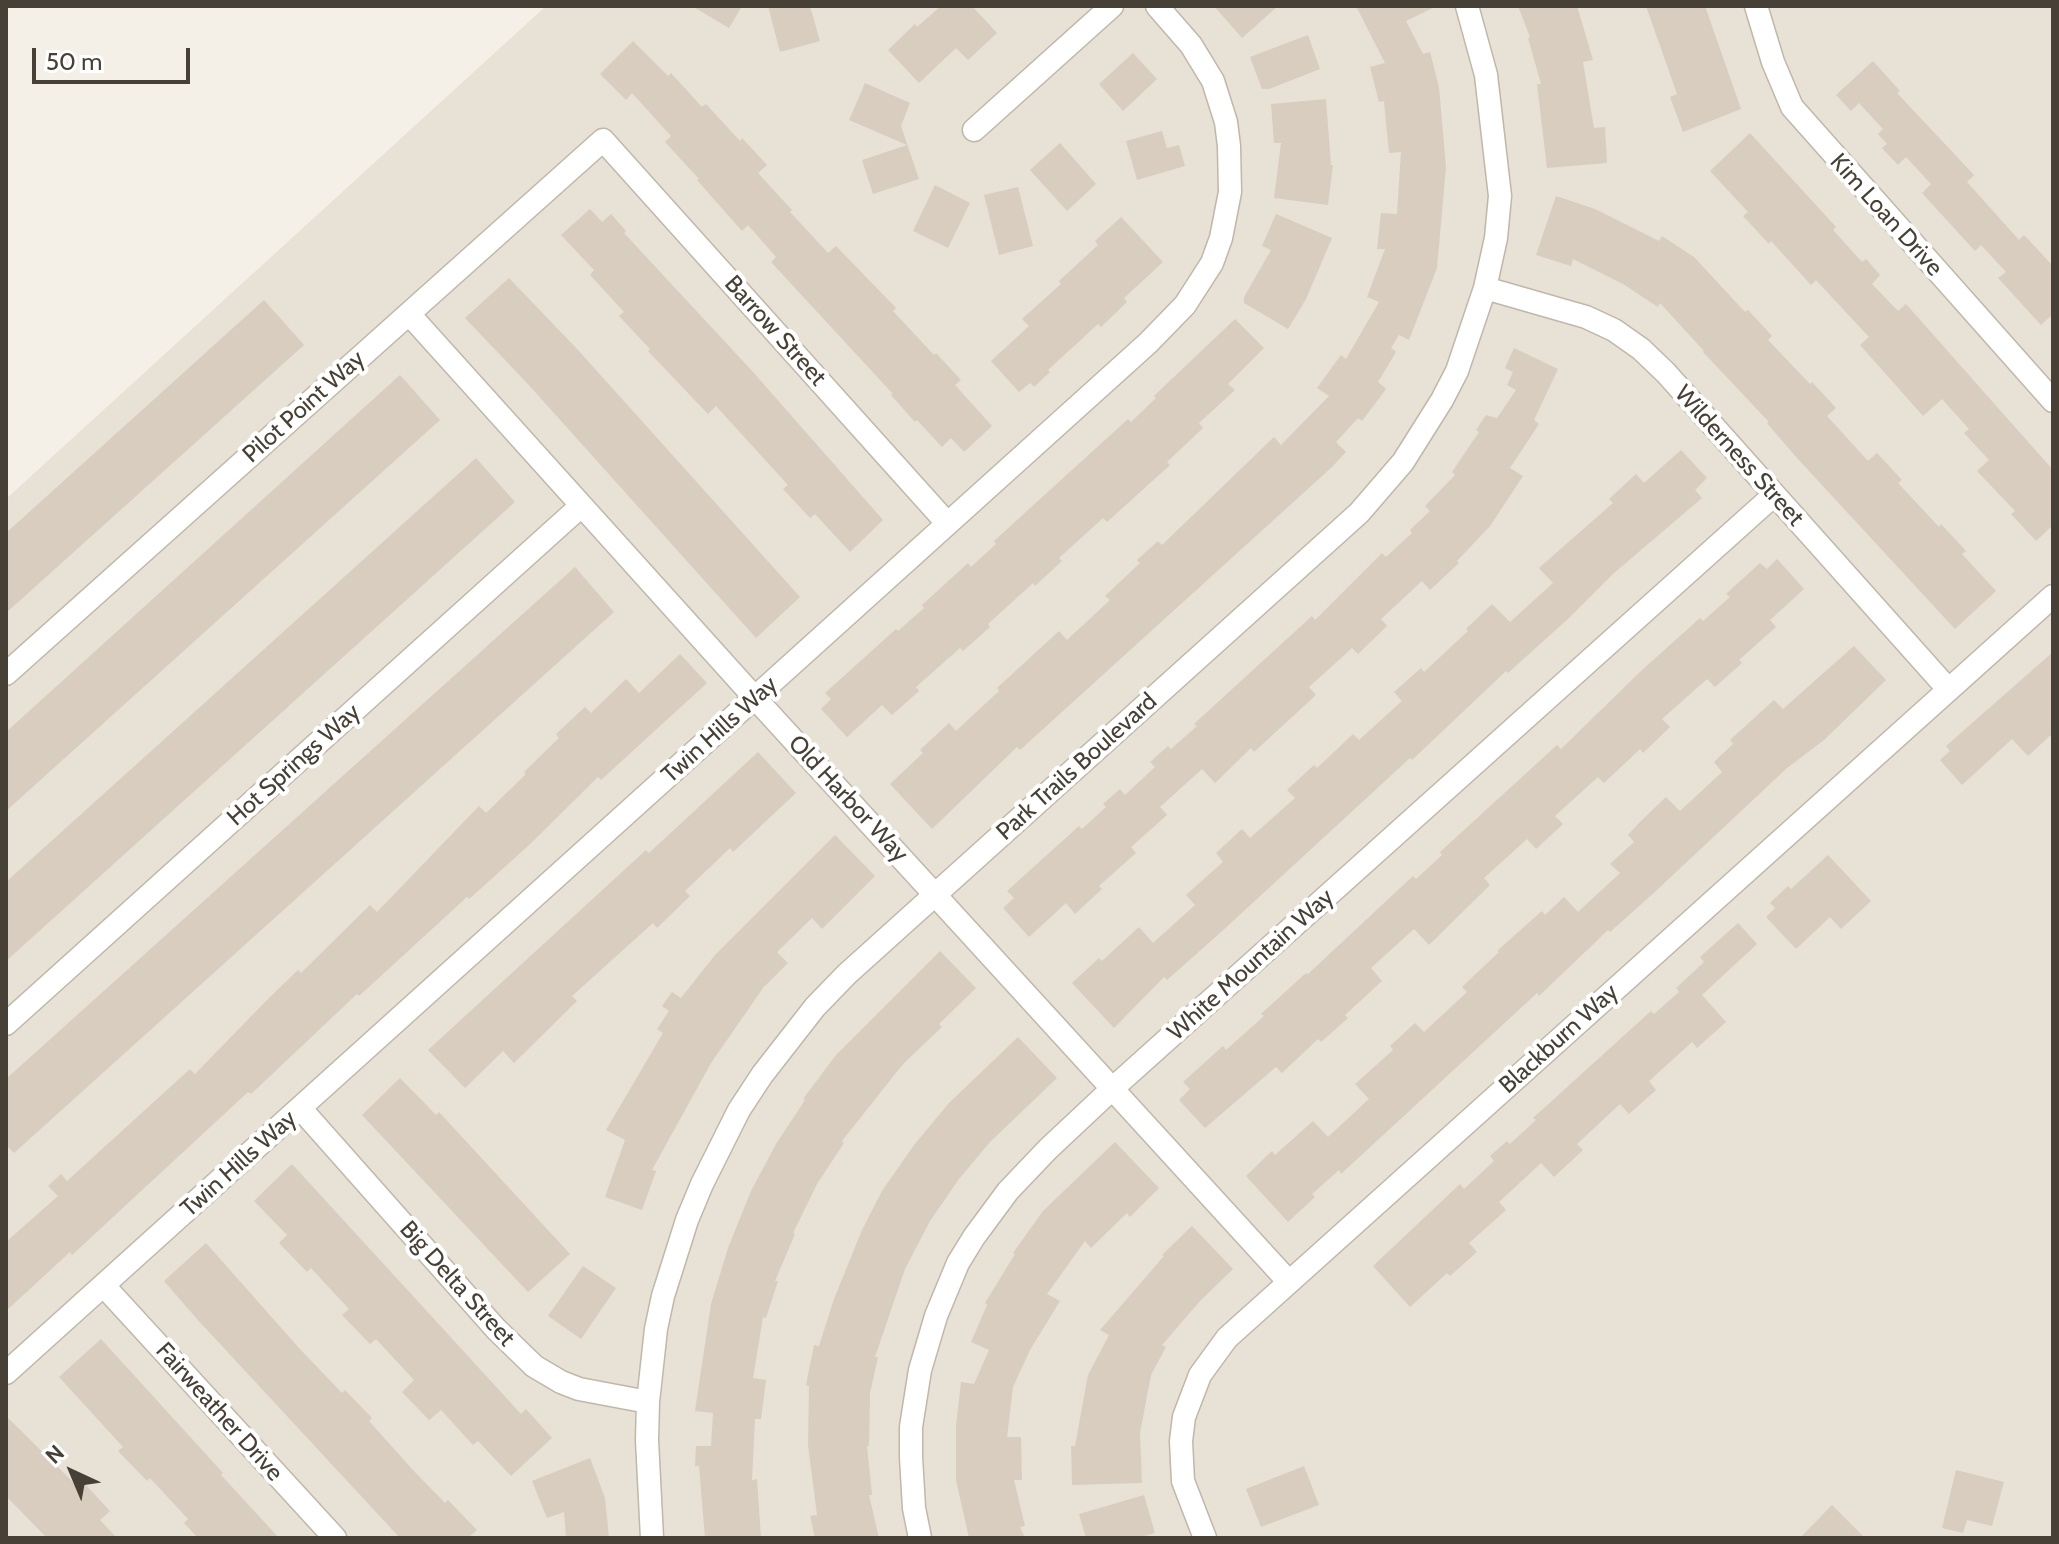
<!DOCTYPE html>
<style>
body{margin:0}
#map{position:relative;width:2059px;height:1544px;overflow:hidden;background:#f4efe7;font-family:Cabin,sans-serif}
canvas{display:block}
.frame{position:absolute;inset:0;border:8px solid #474036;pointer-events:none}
.north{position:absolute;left:32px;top:1432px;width:80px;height:80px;-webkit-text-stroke:6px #fff;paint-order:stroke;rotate:316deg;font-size:22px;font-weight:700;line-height:32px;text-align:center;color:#474036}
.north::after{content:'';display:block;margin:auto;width:28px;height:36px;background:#474036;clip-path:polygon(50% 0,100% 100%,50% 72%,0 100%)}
.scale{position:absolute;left:32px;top:48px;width:158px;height:36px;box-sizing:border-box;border:4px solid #474036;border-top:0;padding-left:10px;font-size:24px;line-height:28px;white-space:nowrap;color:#474036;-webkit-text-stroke:6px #fff;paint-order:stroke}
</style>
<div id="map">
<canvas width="2059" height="1544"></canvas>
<div class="frame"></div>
<div class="north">N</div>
<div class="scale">50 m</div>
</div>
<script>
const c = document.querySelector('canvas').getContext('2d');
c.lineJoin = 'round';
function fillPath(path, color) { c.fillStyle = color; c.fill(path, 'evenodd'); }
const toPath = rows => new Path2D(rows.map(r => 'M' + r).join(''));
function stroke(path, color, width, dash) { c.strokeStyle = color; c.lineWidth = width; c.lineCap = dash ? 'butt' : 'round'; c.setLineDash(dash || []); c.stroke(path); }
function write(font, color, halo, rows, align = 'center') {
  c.font = font + ' Cabin,sans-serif'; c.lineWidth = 8; c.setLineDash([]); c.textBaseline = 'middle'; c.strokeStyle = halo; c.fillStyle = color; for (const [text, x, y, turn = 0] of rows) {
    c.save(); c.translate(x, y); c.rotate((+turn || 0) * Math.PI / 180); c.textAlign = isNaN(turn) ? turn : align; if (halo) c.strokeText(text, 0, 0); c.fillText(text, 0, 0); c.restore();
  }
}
const residential = toPath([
 [546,6,2053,6,2053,1538,6,1538,6,499]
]);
const building = toPath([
 [692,6,742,6,729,28],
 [768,6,810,6,820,41,780,52],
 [941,6,972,6,997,33,968,60,956,48,919,83,888,50,915,24,917,27],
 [1214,6,1278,6,1242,38],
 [1356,6,1437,6,1406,21,1423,54,1430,52,1439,87,1446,167,1437,268,1409,340,1399,335,1391,348,1396,352,1378,382,1386,389,1362,421,1358,418,1336,442,1346,452,1332,467,1020,750,1017,747,932,829,890,784,923,753,920,750,949,723,956,731,999,691,997,688,1059,631,1067,640,1110,600,1105,596,1140,563,1137,560,1158,541,1162,545,1274,437,1281,445,1329,396,1317,388,1341,355,1346,359,1379,302,1367,297,1385,249,1377,249,1381,213,1397,214,1401,152,1389,153,1384,101,1379,102,1370,67,1385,63],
 [1518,6,1577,6,1593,60,1583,62,1594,128,1605,127,1607,163,1547,168,1537,84,1541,84,1528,38,1530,37],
 [1646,6,1705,6,1741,109,1683,132,1670,97,1677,94],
 [1308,35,1320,69,1269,89,1262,89,1250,57],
 [633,41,668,76,671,73,702,107,706,104,740,141,742,138,767,165,758,173,792,210,790,212,828,253,836,246,896,308,893,311,934,355,936,353,961,380,955,385,992,426,964,452,951,438,942,447,917,420,915,422,891,395,893,394,771,262,776,257,748,225,742,231,697,180,699,179,665,142,671,136,632,93,626,100,600,74],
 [1133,53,1157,79,1123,111,1099,84],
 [1873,61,1900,91,1897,93,1974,175,1967,182,2019,240,2024,235,2053,266,2053,314,2041,325,1998,278,2006,272,1981,245,1975,251,1922,193,1931,184,1906,157,1898,165,1882,148,1887,144,1878,134,1883,129,1859,103,1851,111,1836,95],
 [865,83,910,103,901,126,919,179,873,194,862,160,907,145,849,120],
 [1326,99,1331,165,1333,165,1328,205,1274,198,1281,143,1274,143,1271,104],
 [1162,131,1167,148,1179,145,1185,166,1137,180,1126,141],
 [1750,133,1836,227,1833,230,1862,262,1866,259,1880,275,1872,284,1898,311,1906,304,2053,470,2053,525,2036,541,2011,514,2015,511,1977,471,1989,460,1964,433,1969,429,1942,399,1923,416,1860,345,1869,337,1816,280,1811,285,1771,241,1769,244,1743,216,1748,212,1710,171],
 [1060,143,1096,184,1067,211,1030,170],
 [935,185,970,203,948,248,913,231],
 [1018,187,1033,246,999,255,984,195],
 [1556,196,1595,209,1659,241,1662,236,1694,257,1745,312,1748,310,1772,336,1768,340,1810,384,1812,382,1836,408,1827,416,1868,461,1877,453,1902,480,1898,483,1939,527,1941,524,1966,551,1962,554,1996,591,1955,629,1797,458,1767,423,1769,422,1703,352,1704,351,1660,303,1658,307,1623,284,1573,259,1571,266,1536,255],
 [590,209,602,222,611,214,626,231,624,233,753,372,883,520,850,552,815,514,810,518,783,489,788,485,716,406,708,414,648,351,650,349,619,316,624,312,590,275,594,270,561,235],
 [1276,214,1332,238,1306,299,1288,329,1244,303,1244,297,1271,250,1262,246],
 [1121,217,1163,262,1124,298,1127,302,1101,327,1098,324,1048,370,1050,372,1034,387,1030,383,1019,392,991,361,1029,326,1022,319,1061,284,1059,281,1098,245,1095,241],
 [509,278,578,350,800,597,756,638,527,383,465,318],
 [264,300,304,345,6,613,6,533],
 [1235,319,1264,348,1228,384,1235,390,1199,423,1203,428,1167,462,1170,465,1107,522,1103,518,1059,558,1062,561,1035,586,1033,583,988,624,990,627,963,651,960,648,916,687,919,691,892,715,882,705,847,737,821,709,831,699,825,693,896,629,898,631,924,608,922,605,968,563,971,567,996,544,994,541,1128,419,1131,422,1156,398,1154,396],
 [1514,348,1558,369,1534,420,1539,424,1510,468,1523,476,1490,526,1457,561,1459,563,1430,590,1422,581,1381,619,1387,626,1358,654,1352,648,1309,687,1316,695,1254,752,1251,748,1215,783,1202,769,1160,807,1167,815,1131,847,1136,853,1099,886,1102,889,1075,914,1066,903,1029,937,1003,908,1014,898,1007,891,1079,826,1082,829,1106,807,1103,804,1120,789,1125,795,1155,767,1150,762,1168,746,1171,749,1197,726,1194,724,1312,616,1315,620,1382,553,1386,557,1412,533,1410,530,1430,511,1425,506,1455,475,1452,472,1479,432,1476,430,1486,415,1497,418,1516,390,1507,385,1513,372,1505,368],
 [400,375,440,420,6,811,6,732],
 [1681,450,1707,478,1695,490,1702,498,1614,573,1570,617,1508,673,1506,671,1412,760,1410,758,1220,933,1167,980,1164,977,1114,1028,1072,983,1099,958,1102,961,1139,927,1153,943,1195,905,1186,895,1223,862,1216,853,1242,829,1250,838,1295,798,1287,790,1314,765,1317,768,1353,734,1359,740,1402,701,1394,692,1421,668,1424,672,1468,631,1466,629,1492,604,1510,622,1553,583,1539,568,1613,503,1609,499,1636,474,1644,483],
 [476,458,515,502,6,961,6,882],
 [1777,559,1804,589,1770,620,1776,627,1739,660,1742,663,1715,687,1707,679,1662,719,1670,727,1643,753,1640,749,1604,783,1598,777,1555,816,1563,824,1536,849,1527,839,1484,878,1490,885,1429,945,1414,929,1371,968,1382,981,1345,1015,1348,1018,1321,1042,1318,1039,1282,1073,1276,1067,1205,1128,1179,1100,1190,1089,1183,1082,1223,1046,1226,1050,1264,1016,1261,1014,1306,973,1308,974,1413,876,1416,879,1442,855,1440,852,1557,745,1561,749,1641,671,1700,618,1703,621,1730,597,1726,594,1760,563,1767,569],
 [575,567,614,612,14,1153,6,1145,6,1079],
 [1854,646,1886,680,1824,740,1787,768,1658,889,1610,932,1608,930,1539,996,1537,993,1341,1174,1339,1170,1312,1194,1315,1197,1288,1222,1246,1176,1272,1151,1275,1155,1313,1121,1328,1137,1369,1099,1355,1084,1393,1050,1390,1046,1415,1023,1424,1032,1467,992,1462,987,1499,952,1497,951,1542,911,1545,915,1564,897,1578,912,1620,873,1610,864,1634,842,1628,835,1640,822,1666,797,1680,811,1722,772,1714,762,1733,744,1730,740,1774,700,1783,709],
 [2053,652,2053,733,2028,756,2012,739,1962,785,1940,760,1950,751,1946,746],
 [680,654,707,683,601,780,598,777,528,846,469,899,467,897,359,996,357,994,251,1094,248,1092,72,1255,70,1252,6,1311,6,1242,58,1196,48,1186,61,1174,67,1181,190,1069,195,1074,269,998,298,970,301,973,370,905,377,912,479,806,486,813,526,774,524,772,559,738,556,734,585,707,591,713,626,679,639,693],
 [758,752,796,793,733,852,730,848,685,891,690,896,657,928,653,923,572,996,577,1001,514,1063,503,1051,465,1088,428,1050,646,850,649,853],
 [835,835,875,876,822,929,812,918,777,952,788,963,763,988,711,1063,652,1170,656,1171,642,1210,605,1197,625,1140,606,1130,663,1033,657,1029,669,1011,662,1006,672,992,681,998,715,955],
 [1828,855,1871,901,1841,929,1830,917,1796,949,1766,917,1775,908,1770,903,1788,886,1791,889],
 [1738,923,1757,944,1702,995,1726,1022,1697,1048,1692,1042,1649,1081,1656,1090,1629,1114,1620,1104,1577,1144,1583,1150,1554,1177,1541,1163,1499,1202,1506,1210,1469,1243,1477,1252,1450,1276,1447,1273,1410,1307,1373,1266,1460,1184,1464,1189,1494,1161,1490,1156,1507,1141,1510,1144,1536,1120,1533,1118,1651,1011,1654,1014,1679,992,1676,988,1704,962,1700,957],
 [940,951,976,988,939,1024,942,1027,903,1064,842,1141,844,1143,817,1184,793,1233,795,1234,775,1281,778,1281,766,1318,763,1317,753,1378,766,1380,761,1419,755,1419,752,1480,757,1479,761,1538,705,1538,699,1466,695,1466,696,1446,711,1446,713,1413,695,1411,711,1304,728,1248,751,1191,776,1144,805,1100,803,1099,836,1055],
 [1018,1037,1057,1078,990,1142,959,1179,930,1221,905,1269,875,1357,878,1357,870,1393,869,1446,867,1446,872,1495,869,1495,879,1538,815,1538,810,1516,817,1515,808,1445,809,1386,806,1385,814,1345,819,1346,834,1299,862,1230,882,1191,914,1145,949,1103],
 [400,1078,436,1115,439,1112,570,1254,528,1292,362,1115],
 [1115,1142,1159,1188,1130,1217,1127,1213,1091,1248,1085,1241,1047,1294,1060,1301,1030,1350,1013,1387,1007,1437,1021,1437,1022,1480,1014,1480,1025,1526,1020,1527,1025,1538,969,1538,956,1480,956,1425,961,1382,974,1384,989,1350,971,1342,987,1305,985,1303,1015,1254,1013,1253,1043,1211],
 [292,1164,521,1414,526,1409,552,1438,511,1476,478,1441,473,1445,441,1410,429,1420,402,1392,414,1380,376,1339,370,1344,342,1315,349,1309,311,1268,307,1272,279,1243,287,1235,254,1201],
 [1192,1226,1233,1269,1200,1301,1162,1345,1166,1347,1151,1375,1140,1433,1142,1483,1072,1485,1071,1446,1075,1446,1088,1375,1109,1335,1100,1330,1164,1256,1162,1255],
 [206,1243,298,1347,342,1393,345,1390,372,1418,369,1421,411,1468,445,1503,448,1500,477,1530,468,1538,400,1538,197,1319,164,1281],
 [583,1266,616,1288,581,1339,548,1316],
 [101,1339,223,1473,221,1475,279,1538,198,1538,184,1523,188,1519,150,1478,147,1481,118,1451,123,1447,59,1377],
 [6,1416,77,1486,82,1481,110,1511,100,1520,117,1538,47,1538,6,1496],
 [590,1458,605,1498,609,1538,566,1538,564,1512,547,1518,532,1481],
 [1304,1466,1319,1505,1261,1527,1246,1489],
 [1956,1470,2004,1482,1992,1526,1967,1520,1963,1533,1942,1528],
 [1144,1495,1155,1533,1137,1538,1086,1538,1079,1514],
 [1832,1505,1865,1538,1800,1538]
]);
const street = toPath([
 [1756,6,1773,62,1792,107,2053,401],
 [974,130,1112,6],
 [1485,288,1586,317,1614,330,1641,349,1666,373,1948,689],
 [409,314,755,698,1289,1282],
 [6,674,603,140,947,523],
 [6,1024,581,506],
 [301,1109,496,1329,534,1366,561,1382,579,1389,648,1402],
 [104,1286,335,1538],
 [6,1373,1148,343,1185,305,1212,263,1221,238,1230,192,1229,146,1226,122,1213,81,1191,45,1157,6],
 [652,1538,647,1440,648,1402,656,1329,663,1296,687,1220,702,1184,739,1110,762,1075,815,1007,847,974,1359,513,1403,462,1442,400,1457,371,1485,288,1496,238,1500,196,1486,75,1467,6],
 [920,1538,914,1508,911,1457,911,1427,920,1370,936,1316,958,1263,974,1237,1008,1191,1048,1149,1112,1089,1774,495],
 [1205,1538,1183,1481,1181,1441,1184,1417,1200,1375,1227,1338,2053,596]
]);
const streetNames = [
 ["Kim Loan Drive",1886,215,48],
 ["Barrow Street",775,331,48],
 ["Pilot Point Way",304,407,-42],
 ["Wilderness Street",1739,456,48],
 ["Twin Hills Way",720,730,-42],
 ["Hot Springs Way",294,765,-42],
 ["Park Trails Boulevard",1077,767,-42],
 ["Old Harbor Way",848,799,47],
 ["White Mountain Way",1251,965,-42],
 ["Blackburn Way",1559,1039,-42],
 ["Twin Hills Way",239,1164,-42],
 ["Big Delta Street",457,1284,48],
 ["Fairweather Drive",219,1412,48]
];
fillPath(residential, '#e8e1d5');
fillPath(building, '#d9cdbf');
stroke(street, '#c0b7a9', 25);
stroke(street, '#fff', 22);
write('24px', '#474036', '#fff', streetNames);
</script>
